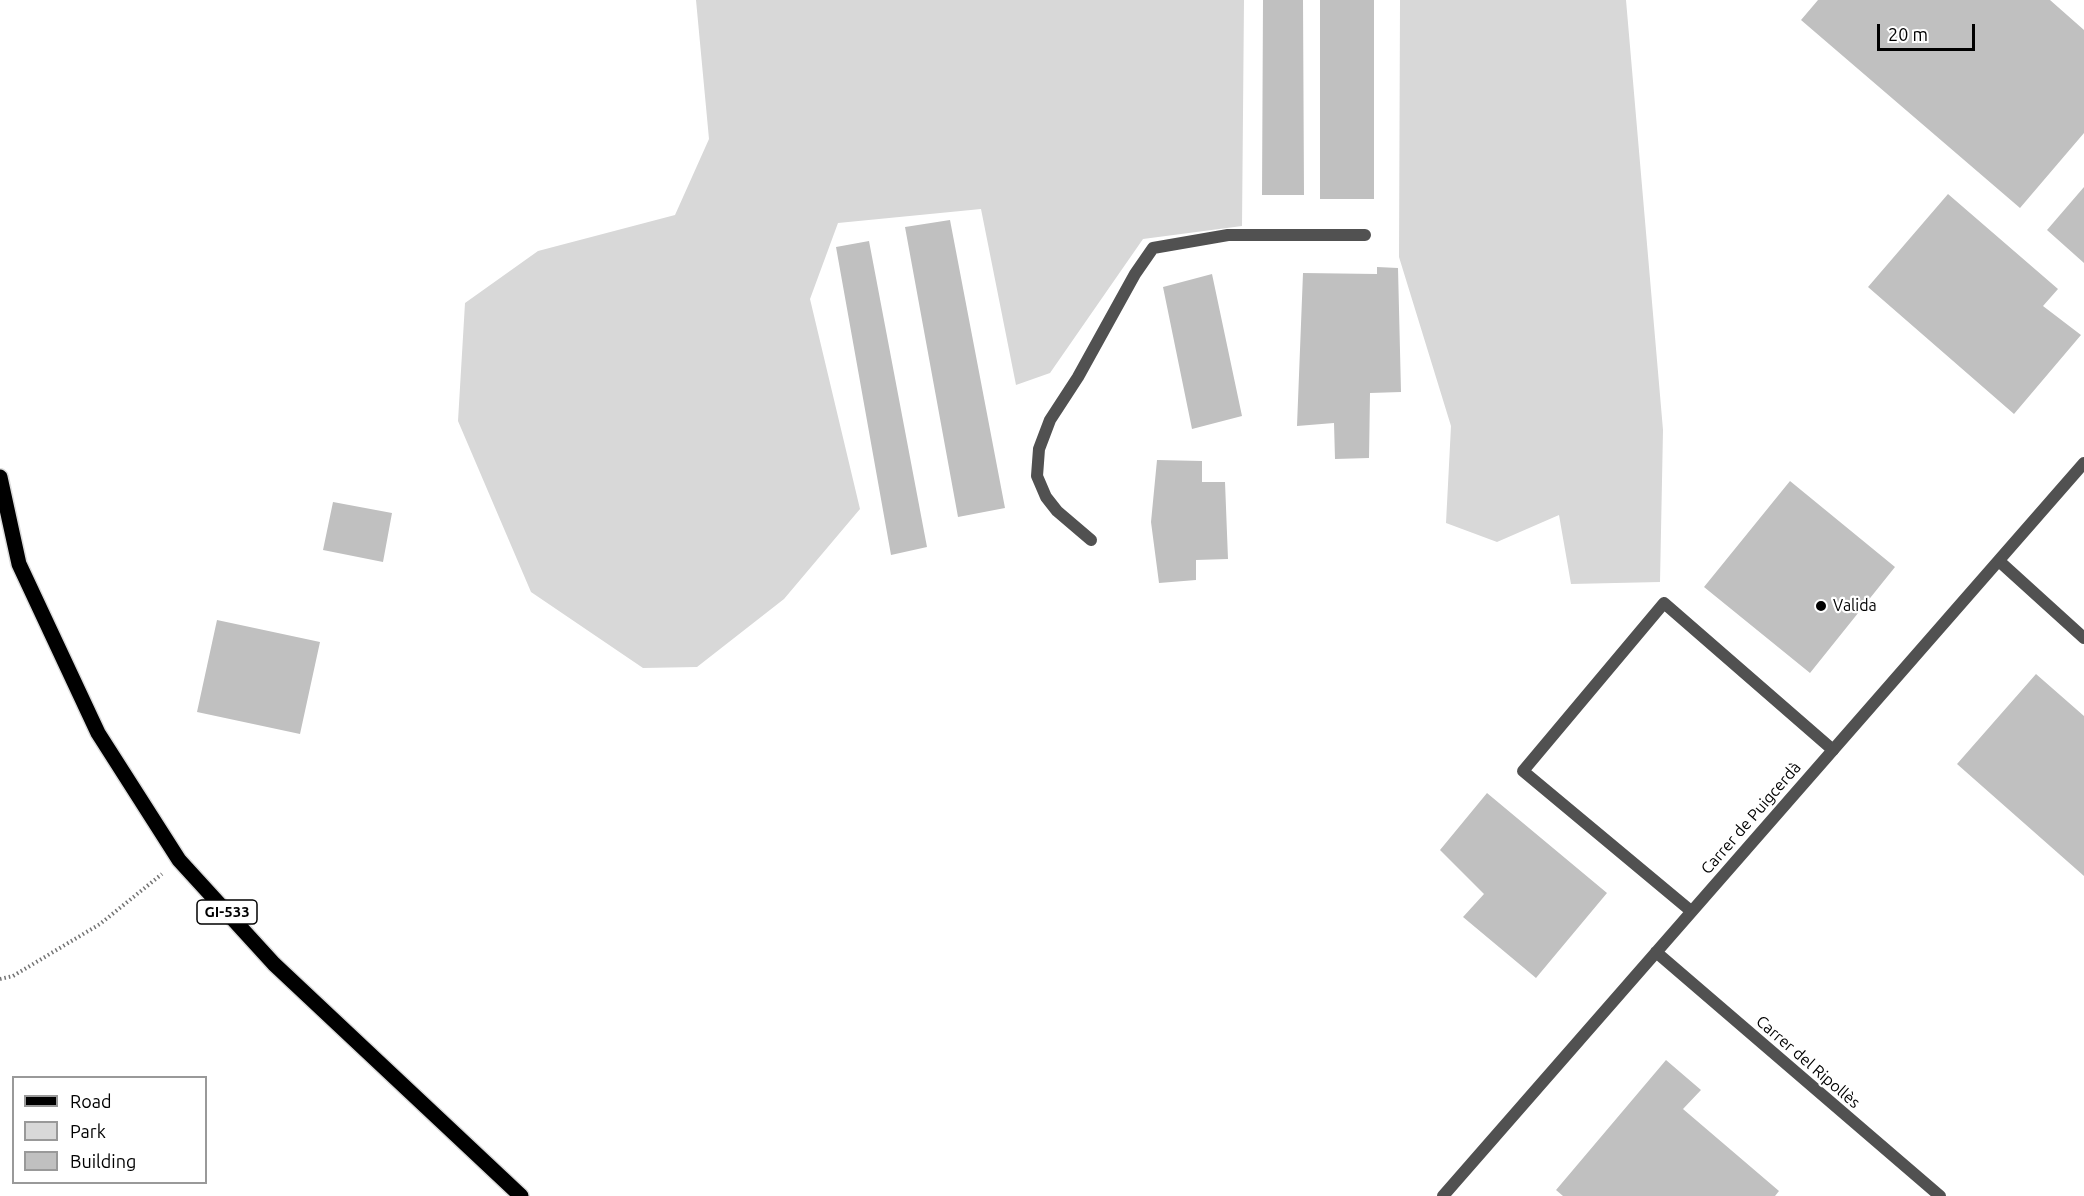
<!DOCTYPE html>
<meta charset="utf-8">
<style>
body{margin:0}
#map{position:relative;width:2084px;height:1196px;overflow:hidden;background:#fff;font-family:Ubuntu,sans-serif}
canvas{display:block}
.legend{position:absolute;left:12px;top:1076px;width:195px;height:108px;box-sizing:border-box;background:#fff;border:2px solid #999;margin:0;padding:8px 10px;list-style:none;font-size:18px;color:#000}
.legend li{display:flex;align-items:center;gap:12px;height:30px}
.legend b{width:30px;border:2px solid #999}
.scale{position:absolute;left:1877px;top:24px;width:98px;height:27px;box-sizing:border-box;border:3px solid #000;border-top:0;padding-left:8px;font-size:18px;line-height:21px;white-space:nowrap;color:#000;-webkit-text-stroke:4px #fff;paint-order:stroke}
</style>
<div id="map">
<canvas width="2084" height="1196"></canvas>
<ul class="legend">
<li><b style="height:8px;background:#000"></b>Road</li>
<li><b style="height:16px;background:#d8d8d8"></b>Park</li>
<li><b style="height:16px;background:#c0c0c0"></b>Building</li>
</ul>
<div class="scale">20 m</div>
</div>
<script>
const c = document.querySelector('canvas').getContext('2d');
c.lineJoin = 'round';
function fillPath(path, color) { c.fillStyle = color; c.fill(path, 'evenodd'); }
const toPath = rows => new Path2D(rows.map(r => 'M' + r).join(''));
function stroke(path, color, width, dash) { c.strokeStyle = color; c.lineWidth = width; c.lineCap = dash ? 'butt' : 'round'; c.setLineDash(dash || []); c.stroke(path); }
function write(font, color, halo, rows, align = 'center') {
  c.font = font + ' Ubuntu,sans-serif'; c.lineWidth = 4.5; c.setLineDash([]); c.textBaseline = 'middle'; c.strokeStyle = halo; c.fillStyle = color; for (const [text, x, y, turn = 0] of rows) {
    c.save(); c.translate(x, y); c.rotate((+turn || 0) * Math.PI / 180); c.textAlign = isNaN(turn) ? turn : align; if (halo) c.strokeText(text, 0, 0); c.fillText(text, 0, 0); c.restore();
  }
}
const green = toPath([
 [696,0,1244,0,1242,226,1143,239,1050,373,1016,385,981,209,838,223,810,299,860,509,784,599,697,667,643,668,531,592,458,421,465,303,538,251,675,215,709,139],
 [1400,0,1626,0,1663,430,1660,582,1571,584,1559,515,1497,542,1446,523,1451,426,1399,257]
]);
const building = toPath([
 [1263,0,1303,0,1304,195,1262,195],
 [1320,0,1374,0,1374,199,1320,199],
 [1818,0,2050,0,2084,30,2084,133,2020,208,1801,20],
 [2084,187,2084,263,2047,230],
 [1948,194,2058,289,2043,306,2081,335,2014,414,1868,287],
 [950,220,1005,508,958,517,905,227],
 [869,241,927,547,891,555,836,247],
 [1377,267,1398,268,1401,392,1370,393,1369,458,1335,459,1334,423,1297,426,1303,273,1377,274],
 [1212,274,1242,416,1192,429,1163,287],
 [1157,460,1202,461,1202,482,1225,482,1228,559,1196,560,1196,580,1159,583,1151,522],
 [1790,481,1895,567,1810,673,1704,587],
 [333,502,392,513,383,562,323,550],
 [217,620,320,642,300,734,197,712],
 [2036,674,2084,716,2084,876,1957,764],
 [1487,793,1607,893,1536,978,1463,917,1484,894,1440,850],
 [1666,1060,1701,1090,1683,1109,1779,1191,1775,1196,1563,1196,1556,1190]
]);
const path = toPath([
 [0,979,13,976,100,924,162,874]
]);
const lane = toPath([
 [1091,540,1057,511,1046,497,1037,476,1039,449,1050,420,1078,377,1135,274,1153,248,1228,235,1365,235],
 [1691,911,1523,771,1664,603,1833,750]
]);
const street = toPath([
 [1999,561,2084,638],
 [1656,952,1940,1196],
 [1443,1196,2084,463]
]);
const primary = toPath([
 [0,477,19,564,98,733,179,860,274,964,521,1196]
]);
const markers = [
 [1821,606,6,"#000"]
];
const shields = [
 [227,912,60]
];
const shieldNames = [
 ["GI-533",227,912]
];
const poiNames = [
 ["Valida",1833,606]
];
const streetNames = [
 ["Carrer de Puigcerdà",1751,818,-49],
 ["Carrer del Ripollès",1808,1062,41]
];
fillPath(green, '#d8d8d8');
fillPath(building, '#c0c0c0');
stroke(primary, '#dbdbdb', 18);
stroke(path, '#737373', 4, [1.5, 3]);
stroke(lane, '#515151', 12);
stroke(street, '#515151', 12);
stroke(primary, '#000', 15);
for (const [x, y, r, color] of markers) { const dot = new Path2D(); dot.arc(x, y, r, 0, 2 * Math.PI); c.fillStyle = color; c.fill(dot); stroke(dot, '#fff', 2); }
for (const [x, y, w] of shields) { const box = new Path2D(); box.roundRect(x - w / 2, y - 12, w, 24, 4.5); c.fillStyle = '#fff'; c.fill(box); stroke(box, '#000', 1.5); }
write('bold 15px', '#000', null, shieldNames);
write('16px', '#000', '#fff', poiNames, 'left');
write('16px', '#000', '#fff', streetNames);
</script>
